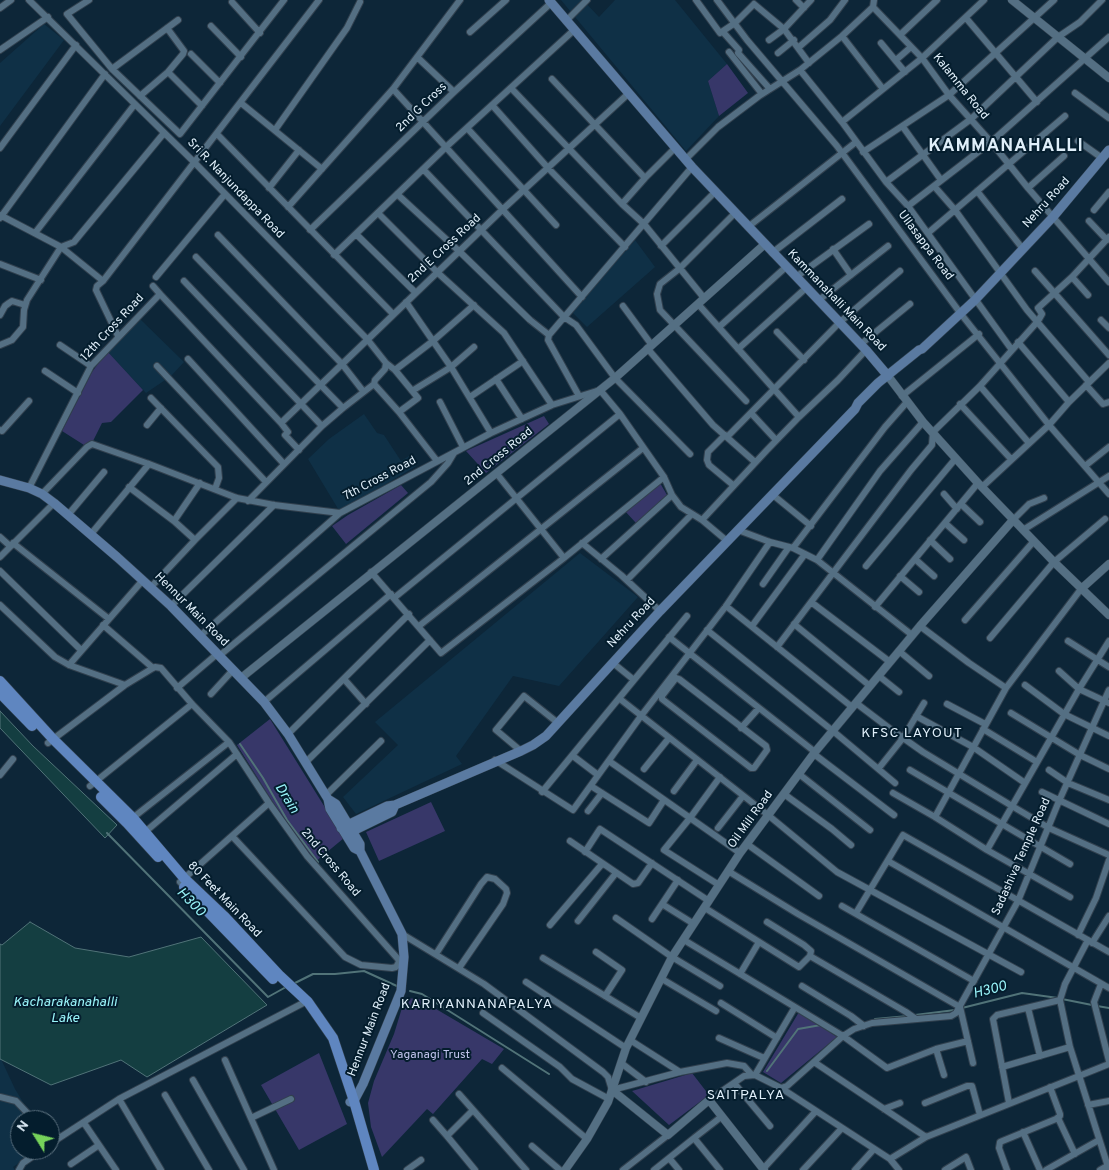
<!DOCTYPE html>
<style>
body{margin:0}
#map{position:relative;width:1109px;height:1170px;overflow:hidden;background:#0d2638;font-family:Overpass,sans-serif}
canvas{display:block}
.north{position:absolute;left:10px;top:1110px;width:50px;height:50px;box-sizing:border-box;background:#041d2d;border:1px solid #5c717f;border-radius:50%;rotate:306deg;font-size:14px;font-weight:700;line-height:20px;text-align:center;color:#e0effa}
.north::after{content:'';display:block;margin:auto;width:18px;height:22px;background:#76d25a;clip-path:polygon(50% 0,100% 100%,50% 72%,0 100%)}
</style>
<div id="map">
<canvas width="1109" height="1170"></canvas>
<div class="north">N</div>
</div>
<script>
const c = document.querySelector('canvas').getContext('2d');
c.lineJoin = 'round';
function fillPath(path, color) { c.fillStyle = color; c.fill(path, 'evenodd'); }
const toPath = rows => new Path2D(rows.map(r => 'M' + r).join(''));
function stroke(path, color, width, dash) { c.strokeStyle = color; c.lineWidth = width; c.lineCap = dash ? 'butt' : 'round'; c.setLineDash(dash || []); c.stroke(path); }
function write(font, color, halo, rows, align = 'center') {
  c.font = font + ' Overpass,sans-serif'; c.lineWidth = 4; c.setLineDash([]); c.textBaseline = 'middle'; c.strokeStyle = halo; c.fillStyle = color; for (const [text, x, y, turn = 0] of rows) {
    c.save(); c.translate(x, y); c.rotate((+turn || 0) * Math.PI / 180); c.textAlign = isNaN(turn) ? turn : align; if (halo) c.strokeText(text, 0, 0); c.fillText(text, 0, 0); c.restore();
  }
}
const built = toPath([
 [561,0,583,0,599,17,615,0,675,0,727,64,708,81,719,116,686,151],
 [44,24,64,40,0,126,0,63],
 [635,240,655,267,587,327,572,312],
 [140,319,184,362,171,376,146,393,107,351],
 [364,414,377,433,384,435,401,461,409,456,416,466,340,512,308,459,329,439],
 [580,553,638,597,559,686,513,676,456,756,462,764,356,814,343,797,398,745,375,722],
 [0,1059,1,1059,15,1089,34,1120,20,1120,20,1150,38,1150,13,1167,15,1170,0,1170]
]);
const green = toPath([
 [727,64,748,93,719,116,708,81],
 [107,351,143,390,111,422,102,423,93,441,84,445,62,431,92,372],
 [544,416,549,424,486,473,466,451],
 [660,483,667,495,636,523,624,510],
 [401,485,408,493,346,544,332,526,348,515],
 [270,719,344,838,315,862,272,801,237,745],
 [431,802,445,831,379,861,366,832],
 [405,998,419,999,504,1049,492,1064,482,1059,433,1114,427,1109,382,1157,371,1127,368,1103,374,1081,394,1034],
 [799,1012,837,1037,781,1083,763,1072],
 [319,1053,347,1124,299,1150,261,1085],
 [692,1073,709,1095,669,1125,632,1091]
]);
const water = toPath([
 [0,711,33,746,117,825,105,838,0,728,0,711],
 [30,922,75,948,129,957,201,937,267,1005,147,1077,121,1060,51,1085,0,1059,0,944,2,945,30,922]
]);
const stream = toPath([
 [240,744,263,778,287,820,318,862],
 [107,833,268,997,286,987],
 [293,984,313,974,335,974,364,971,399,987],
 [410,991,422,994,549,1074],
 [1062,999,1092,1005],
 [1097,1006,1109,1008],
 [962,1008,1022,993,1058,998],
 [915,1015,955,1010],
 [875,1019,908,1016],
 [767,1071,798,1029,821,1025]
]);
const minor = toPath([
 [29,0,194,162,367,339,386,363,395,370,418,398,399,412],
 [89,0,67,14,112,69,180,134,284,0],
 [696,0,720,33,735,23,754,4],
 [717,0,747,40,837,146,961,314,1049,425,1109,494],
 [796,0,804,8],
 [874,0,873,7,922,58,949,95,991,142,1028,188,1109,282],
 [232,2,260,33],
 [754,4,784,29,809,63],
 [0,8,11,0],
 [966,18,1037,102],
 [566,21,587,0],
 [211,26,241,57],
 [470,32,506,0],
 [723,32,739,50,738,53,770,89],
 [900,35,937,0],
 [842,36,883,89],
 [769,40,784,29,811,0],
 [881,43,905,72],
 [799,47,830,20,845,0],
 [0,50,48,17],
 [729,52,762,94],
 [778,53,794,40],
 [191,54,220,83],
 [417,57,454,92],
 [896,60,911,47],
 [112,69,178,20],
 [800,70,842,122,886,182,908,206,1012,350],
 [168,72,202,106],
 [552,79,645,178,675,148],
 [511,88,622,204],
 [393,89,582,297],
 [1075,93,1109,118],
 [140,96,168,72,183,54,184,51,167,28],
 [241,103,322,169],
 [492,105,548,168,625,247],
 [842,122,922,58,984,0],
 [903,127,941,180],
 [467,128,556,225],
 [275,130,347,28,360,2],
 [217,134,393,314],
 [1078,141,1102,158],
 [0,148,76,45],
 [863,152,949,95,1054,0],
 [685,160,718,127,759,96,800,70,842,36,873,7],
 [423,169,564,317,576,325,615,378,690,454],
 [645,178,622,204,644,224,704,298],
 [886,182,971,119,1058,37,1080,22,1102,0],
 [934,186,955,210,1027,310,1089,382],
 [269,188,299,150],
 [1028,188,1064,156],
 [977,191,1023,249],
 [397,194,460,252,530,320,549,335],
 [908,206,991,142,1109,37],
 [288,207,393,89,460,0],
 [1094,210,1109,192],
 [378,213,438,273,504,333,552,405],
 [735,213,679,269,660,284,657,294,660,310,746,401],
 [0,215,61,247,103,281,97,286,96,290,118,336],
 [0,218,105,74],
 [1089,221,1107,240],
 [748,227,856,142],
 [310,230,454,92,551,3],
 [35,233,135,104],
 [928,233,1065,116],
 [356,234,416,293],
 [218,235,342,364,363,391],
 [661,246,715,192],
 [61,247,74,242,164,133],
 [833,249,851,275],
 [772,253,842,199],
 [334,255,446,147,574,30],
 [196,257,343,408],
 [0,264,41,280],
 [1035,271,1109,355],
 [156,277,225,194],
 [796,277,869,224],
 [1072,277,1088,295],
 [103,281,319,0],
 [184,281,322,426],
 [153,286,160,294],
 [819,300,888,246],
 [406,302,451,367,491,433],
 [698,304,799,417],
 [623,306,651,344],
 [0,315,5,306,9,303,12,301,25,305],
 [1101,320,1109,328],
 [719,327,786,267],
 [777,332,804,360],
 [1018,342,1069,402],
 [861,344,910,304],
 [0,345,12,340,23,327,24,310,27,300,61,247],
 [60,345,91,366],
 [647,348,713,425,755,462],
 [738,349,806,288],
 [188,359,284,464],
 [386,363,385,369,375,380,374,384,399,412,437,461],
 [157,366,266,482],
 [395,370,433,341,474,305],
 [45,371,78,393],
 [496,379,522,419],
 [1086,385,1103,404,1109,402],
 [980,386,1029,443],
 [412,391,451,367,474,347],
 [579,396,548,340,549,335,692,167],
 [902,396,979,334],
 [470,397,523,361],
 [151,398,218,467,219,478,215,489],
 [440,402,463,447],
 [960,404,1011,459],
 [751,413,776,440],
 [281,423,502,210,628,94],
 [147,425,161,408],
 [0,430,2,431,29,401],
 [725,435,708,452,707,460,709,465,733,485],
 [727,437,840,322,900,271],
 [1085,466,1109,447],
 [497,474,564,558],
 [129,487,174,521,195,540],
 [982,487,1049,425,1069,402,1109,363],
 [29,488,91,366,160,294,281,423,288,432,285,435,299,450],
 [42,494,87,447,92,444,149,464,237,498,274,505,340,513],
 [944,494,957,509],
 [773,495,811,526],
 [248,501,322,426,343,408,374,384],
 [961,504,980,522],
 [68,515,104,472],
 [702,520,767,450,799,417,838,380,866,350],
 [1013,520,1029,504,1044,498],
 [174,521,200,483],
 [945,523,964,540],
 [738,530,770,542,793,548,817,560,912,635],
 [1023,530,1109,476],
 [91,534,149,464],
 [0,537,10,546],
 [930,540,950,559],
 [13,543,109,619],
 [582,543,621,575,660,611],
 [793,548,885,427,907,402],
 [0,557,54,503],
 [601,559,672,495],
 [915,559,934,576],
 [817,560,880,471,923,422],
 [866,566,956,458],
 [0,571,81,650],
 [371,572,441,653,564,558,664,477],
 [900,576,919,592],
 [627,580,692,514],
 [763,584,789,547],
 [151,587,195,540,237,498],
 [394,598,620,414],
 [811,602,890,662],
 [0,605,55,657,69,665,125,685],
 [171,606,274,505],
 [726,606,852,707],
 [875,607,978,483],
 [965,620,1034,541],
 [794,624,870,686],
 [103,625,153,668],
 [419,626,643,448],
 [752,626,805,554],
 [920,626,969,663,1006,688],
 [707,630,833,731,895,783],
 [200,636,340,513,491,433,552,405,600,390,620,414,664,477,672,495,681,507,702,520,727,541],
 [669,637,815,752],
 [990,638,1054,562,1105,519],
 [1068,641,1109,667],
 [777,647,911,470,932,445,933,432,980,386,1038,321,1042,314,1038,308,1072,277,1109,237],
 [899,651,929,676],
 [219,656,431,482,448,463,454,453],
 [69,665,143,580],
 [1059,671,1079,689,1109,703],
 [879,676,899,692],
 [676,678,679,679,766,746,767,750,754,768,751,768,662,699,662,696,676,678],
 [344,679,366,704],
 [634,680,687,616],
 [1025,685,1064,714,1109,736],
 [177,688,217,654],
 [211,694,233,670],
 [620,699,768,815,837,872,1021,972],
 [264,702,391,594],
 [856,703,889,728,923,752,1012,806,1049,828,1109,855],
 [947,704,985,724],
 [1011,713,1080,755,1109,769],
 [916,716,973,747,1025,783],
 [741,728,758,709],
 [983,729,1037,762],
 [288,734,409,614],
 [48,743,125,685,153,668,155,667,161,668,192,704,229,742,269,803,307,856,398,959,399,962],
 [521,751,496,730,524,696,558,723],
 [814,754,894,815],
 [573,756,598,775],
 [495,760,573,810,641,716,726,606,770,542],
 [609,761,740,853],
 [306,762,430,640],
 [879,768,903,738,924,703],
 [644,769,669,738],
 [910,770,1070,864],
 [1049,770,1068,783,1109,800],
 [799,774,870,830],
 [0,775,13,759],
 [90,786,192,704],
 [591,786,649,823,664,800],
 [674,791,697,760],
 [542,792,634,680,613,663],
 [1042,792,1109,824],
 [893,793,935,817,987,850,1070,897],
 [784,794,832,829,851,845],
 [326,795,381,741],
 [588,811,602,793],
 [935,817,1006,688,1081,589],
 [130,820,229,742],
 [718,828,743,796],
 [145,832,237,754],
 [232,836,345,957,361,965,392,968,396,967,399,962,402,961],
 [570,841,633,884,638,883,652,863],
 [747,844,819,896],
 [987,850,1079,689,1109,641],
 [585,852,600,829,709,901],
 [888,861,1109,988],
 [728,871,798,914,960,1007,973,1063],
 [180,882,269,803],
 [719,885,664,850,690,818,720,777],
 [662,904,694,924],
 [842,906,974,981],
 [705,908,799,967,810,956,906,1012,916,1019],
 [856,913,903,835,1109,952],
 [616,918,672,957,720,986],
 [652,919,678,880],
 [578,921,616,873],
 [767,922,804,945,811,951,810,956],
 [550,925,602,864],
 [402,934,484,984,603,1072,608,1077,612,1090,680,1072,727,1063,744,1066,751,1074],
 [1078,935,1096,898,1109,860],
 [684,940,843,1036,887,1068,936,1049,968,1041],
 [1088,940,1065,984,1060,1000,1070,1047,1109,1170],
 [1092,943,1109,916],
 [596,952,622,970,605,996],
 [436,954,481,884,487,877,495,879,506,889,507,893,503,904,459,968],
 [543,958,641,1018],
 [740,974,759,942],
 [662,979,716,1011],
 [526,982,626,1048],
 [1101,984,1094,1002,1109,1061],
 [802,986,851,1016,864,1026],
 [721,1003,777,1038],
 [1028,1008,1040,1056],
 [483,1013,560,1067,572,1079,609,1099],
 [719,1038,764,1058],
 [630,1040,680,1072],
 [936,1049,944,1075],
 [225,1060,274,1170],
 [814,1062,926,1137],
 [621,1063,646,1082],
 [1002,1067,1070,1047],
 [502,1068,587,1139],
 [755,1075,795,1007],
 [193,1080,244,1170],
 [734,1083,770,1126],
 [781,1088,787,1086,843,1036,854,1029,872,1023,951,1016,956,1013,1018,901,1059,801,1109,690],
 [459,1094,526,1170],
 [165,1095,209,1170],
 [0,1097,16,1101,34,1120],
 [119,1099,161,1170],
 [709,1100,744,1076,755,1075,781,1088,890,1159,926,1137,1109,1064],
 [925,1103,967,1086,972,1086,980,1115],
 [1009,1103,993,1019,997,1015,1060,1000],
 [1088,1105,1109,1101],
 [884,1109,900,1103],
 [473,1110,447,1136,475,1170],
 [251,1118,291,1099],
 [1058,1118,1075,1154],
 [433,1120,447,1136],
 [84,1123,116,1170],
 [1023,1132,1040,1170],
 [50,1144,119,1099,307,1001],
 [532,1146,560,1170],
 [669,1158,679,1170],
 [890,1159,899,1170],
 [71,1164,99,1145],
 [763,1169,816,1111],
 [19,1170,23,1163,42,1150],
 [407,1170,421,1160],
 [623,1170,668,1135],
 [654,1170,694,1138],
 [720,1170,694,1138,721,1117],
 [803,1170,842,1128],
 [855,1170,874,1149],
 [945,1170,966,1157,971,1170],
 [1007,1170,999,1148,1000,1142,1056,1119,1060,1116,1060,1114,1050,1087],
 [1046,1170,1099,1140],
 [1100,1170,1107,1166]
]);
const tertiary = toPath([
 [1012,0,1109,78],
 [888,376,923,422,978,483,1054,562,1109,615],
 [1081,589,1109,564],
 [241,678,615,378,765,244],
 [612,1090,668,1135,709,1100,764,1170],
 [565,1170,587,1139,608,1102,626,1048,672,957,740,853,815,752,920,626,1013,520]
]);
const secondary = toPath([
 [549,0,692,167,866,350,888,376],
 [0,480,29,488,42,494,54,503,117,557,171,606,264,702,288,734,328,799,336,804,360,844,360,851,402,934,404,957,401,991,363,1084,354,1101,350,1102],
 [328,799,330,809,354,848,360,851],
 [341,828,387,806,395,805,521,751,533,745,546,736,660,611,855,409,858,403,878,383,919,350,922,349,975,300,1053,217,1109,150],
 [349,833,392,812,395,805]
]);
const primary = toPath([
 [0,681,53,739,133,818,184,878,224,916,279,975,308,1002,333,1038,354,1101,374,1170],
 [0,693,32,726],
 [101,797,127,823,158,857],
 [184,887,273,979]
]);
const streetNames = [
 ["Kalamma Road",960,87,51],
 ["2nd G Cross",422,108,-44],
 ["Sri R. Nanjundappa Road",235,189,46],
 ["Nehru Road",1047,203,-48],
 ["Ullasappa Road",925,246,53],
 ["2nd E Cross Road",445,249,-43],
 ["Kammanahalli Main Road",836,301,46],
 ["12th Cross Road",113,328,-47],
 ["2nd Cross Road",499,457,-39],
 ["7th Cross Road",380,479,-28],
 ["Hennur Main Road",191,610,45],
 ["Nehru Road",632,623,-47],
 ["Oil Mill Road",751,820,-54],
 ["Sadashiva Temple Road",1022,857,-66],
 ["2nd Cross Road",330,863,50],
 ["80 Feet Main Road",224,900,46],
 ["Hennur Main Road",370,1030,-69]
];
const parkNames = [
 ["Yaganagi Trust",430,1056]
];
const neighbourhoodNames = [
 ["KFSC LAYOUT",912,734],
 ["KARIYANNANAPALYA",477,1005],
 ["SAITPALYA",746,1096]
];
const waterNames = [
 ["Drain",286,799,58],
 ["H300",190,903,46],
 ["H300",990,991,-14],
 ["Kacharakanahalli",65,1003],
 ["Lake",65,1019]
];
const districtNames = [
 ["KAMMANAHALLI",1006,147]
];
fillPath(built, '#0f3046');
fillPath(green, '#373769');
fillPath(water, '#143e41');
stroke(water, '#517378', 1);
stroke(stream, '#517378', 2);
stroke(minor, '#31404e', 8);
stroke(tertiary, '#31404e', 9);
stroke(secondary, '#31404e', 10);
stroke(primary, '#31404e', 11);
stroke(minor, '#546f83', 6);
stroke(tertiary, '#546f83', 8);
stroke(secondary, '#5a7aa1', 9);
stroke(primary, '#5f86c0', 10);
write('12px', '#e0effa', '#041d2d', streetNames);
write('12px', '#c2c5ee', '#041d2d', parkNames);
c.letterSpacing = '1px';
write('14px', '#e0effa', '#041d2d', neighbourhoodNames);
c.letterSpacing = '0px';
write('italic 14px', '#9af5fa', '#041d2d', waterNames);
c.letterSpacing = '1px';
write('bold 18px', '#e0effa', '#041d2d', districtNames);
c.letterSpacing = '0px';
</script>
